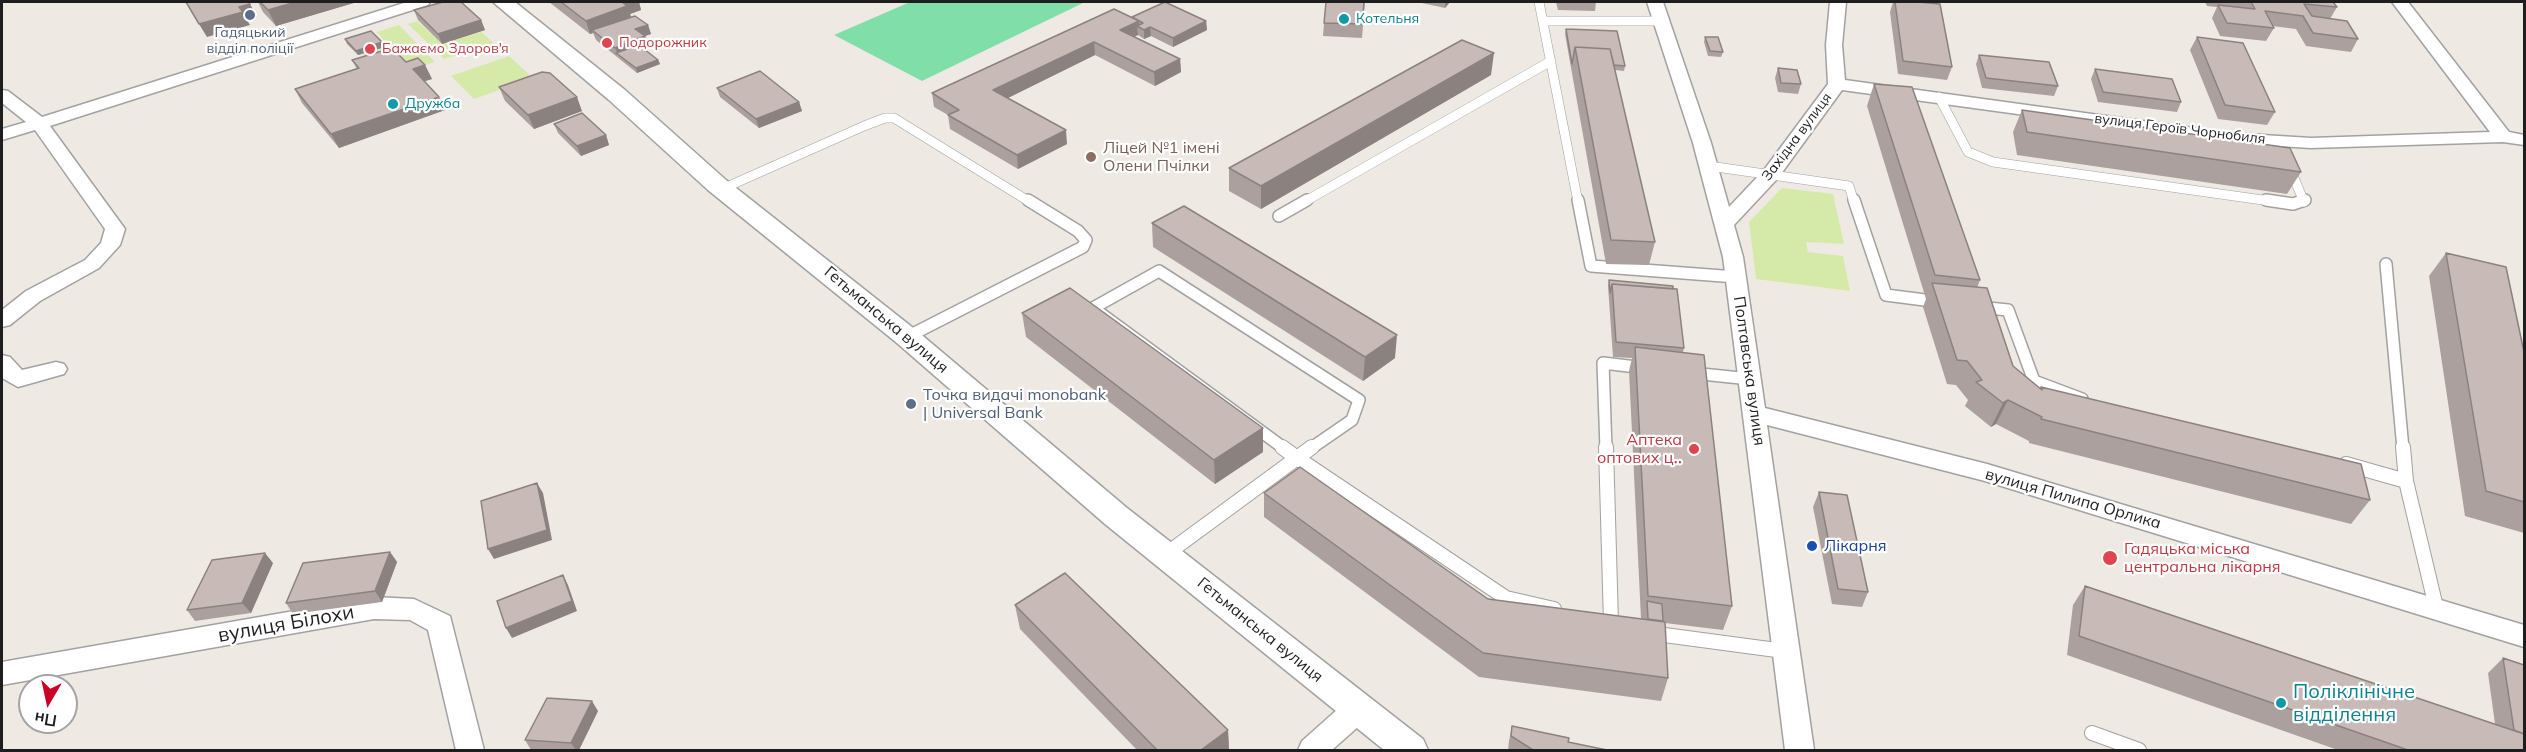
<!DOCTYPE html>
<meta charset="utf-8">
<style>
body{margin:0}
#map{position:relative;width:2526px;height:752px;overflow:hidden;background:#efe9e3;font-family:Mulish,sans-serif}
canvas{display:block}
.frame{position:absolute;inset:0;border:3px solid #1e1e1e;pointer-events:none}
.north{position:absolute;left:18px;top:674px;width:60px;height:60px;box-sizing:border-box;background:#fff;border:2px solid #a5a5a5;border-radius:50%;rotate:189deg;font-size:16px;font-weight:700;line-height:24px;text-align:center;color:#1e1e1e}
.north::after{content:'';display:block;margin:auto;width:21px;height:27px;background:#cb0026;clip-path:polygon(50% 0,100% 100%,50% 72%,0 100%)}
</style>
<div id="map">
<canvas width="2526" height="752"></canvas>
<div class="frame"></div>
<div class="north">Пн</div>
</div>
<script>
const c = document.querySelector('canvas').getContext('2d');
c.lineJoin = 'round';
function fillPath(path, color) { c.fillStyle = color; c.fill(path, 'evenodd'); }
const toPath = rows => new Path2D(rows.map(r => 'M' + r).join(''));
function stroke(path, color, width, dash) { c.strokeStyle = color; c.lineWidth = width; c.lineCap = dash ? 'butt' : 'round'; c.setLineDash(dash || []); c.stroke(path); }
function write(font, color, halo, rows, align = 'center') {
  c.font = font + ' Mulish,sans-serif'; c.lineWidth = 4.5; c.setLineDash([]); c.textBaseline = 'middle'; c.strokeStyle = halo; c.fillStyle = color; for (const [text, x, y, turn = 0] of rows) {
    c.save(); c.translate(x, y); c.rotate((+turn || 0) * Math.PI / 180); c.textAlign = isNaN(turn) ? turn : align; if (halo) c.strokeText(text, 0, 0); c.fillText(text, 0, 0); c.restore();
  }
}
const grass = toPath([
 [417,21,442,44,481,32,494,43,444,59,408,24],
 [399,25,435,62,412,69,372,66,362,55,389,46,377,32],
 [509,56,533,78,474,99,451,76],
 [1782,188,1833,194,1844,244,1806,242,1808,252,1843,256,1850,291,1756,279,1749,222]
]);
const pitch = toPath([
 [910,2,1085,2,922,81,834,35]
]);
const serviceFar2 = toPath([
 [1539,2,1578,202],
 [1543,21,1662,21],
 [1939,97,1968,152,1993,162,2277,202],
 [1709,166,1849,186,1854,202],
 [2289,166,2304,202],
 [722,189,864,126,885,118,894,118,1030,202],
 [1304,202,1551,61]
]);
const serviceFar1 = toPath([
 [1578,200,1591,266,1736,277],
 [1854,200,1886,295,1940,302],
 [2266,200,2293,204,2305,200],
 [1279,216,1307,200],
 [2386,264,2403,449],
 [1978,307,2008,310,2034,381,2082,399],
 [907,337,1083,247,1086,240,1078,231,1028,200],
 [1692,373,1750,379],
 [1285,449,1093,308,1159,271,1359,400,1352,420,1310,449],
 [1606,449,1603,363,1645,368]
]);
const service = toPath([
 [1282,447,1297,458,1312,447],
 [1606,447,1611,623],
 [2403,447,2406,481,2436,607],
 [2346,464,2406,481],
 [1165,555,1297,458,1506,598,1554,609],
 [1657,634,1784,651],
 [2092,733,2139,750]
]);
const minor = toPath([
 [407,2,430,2,428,5,50,126,125,229,120,245,99,268,40,301,10,325,2,327,2,310,26,291,85,260,101,243,105,229,35,130,2,140,2,129,26,122,2,103,2,90,8,91,42,117,407,2],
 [1647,2,1663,2,1711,143,1729,207,1764,170,1828,84,1826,45,1830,2,1846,2,1842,45,1845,80,2230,133,2311,138,2490,132,2392,2,2408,2,2509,132,2524,135,2524,145,2503,142,2311,148,2230,143,1842,90,1778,178,1734,225,1743,257,1765,408,1987,464,2524,625,2524,647,1985,481,1767,425,1814,750,1785,750,1723,257,1693,143,1647,2],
 [2,355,10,357,22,370,56,362,64,364,67,369,64,374,18,387,2,378,2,355],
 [374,597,414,599,450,616,484,750,456,750,428,630,410,620,374,619,2,685,2,662,374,597],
 [1358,697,1368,700,1372,709,1368,718,1332,750,1298,750,1302,741,1348,700,1358,697]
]);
const tertiary = toPath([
 [493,2,515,2,625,90,726,180,917,331,1127,508,1423,739,1428,750,1384,750,1105,524,897,343,708,190,609,100,493,2]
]);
const wall = toPath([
 [258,2,357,2,276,26,263,12],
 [549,2,639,2,641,10,630,14,631,17,648,25,651,34,645,36,648,46,643,48,658,60,660,64,637,73,596,40,593,33,590,34],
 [1326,2,1365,2,1362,38,1323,36,1324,23],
 [1417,2,1450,2,1445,8],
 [1556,2,1596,2,1595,11,1558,10],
 [1893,2,1918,2,1952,67,1947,80,1898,74,1890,12],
 [2205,2,2333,2,2337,7,2330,19,2358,39,2351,52,2306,46,2296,29,2272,26,2274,28,2266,41,2220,36,2212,18,2217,7,2207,6],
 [414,10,481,20,485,30,442,44,418,20],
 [1132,17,1206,21,1207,30,1173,47,1151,36,1144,39,1138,35,1134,37,1180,59,1181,72,1155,86,1095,55,1007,98,1067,144,1018,169,950,129,948,115,934,107,932,93],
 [1566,29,1625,66,1624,71,1615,70,1655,242,1649,265,1606,264,1565,34],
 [1705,37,1723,52,1721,57,1708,56,1704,42],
 [2197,37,2275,112,2267,125,2218,119,2190,50],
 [345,39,385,47,358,55,347,44],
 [1979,55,2058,86,2054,96,1982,88,1976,64],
 [352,60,406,62,425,65,432,79,424,81,445,110,339,148,302,103,295,89,357,69],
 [1778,68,1801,84,1798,94,1778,92,1775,78],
 [2095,69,2181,102,2177,112,2098,102,2091,79],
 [1491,75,1261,209,1229,191,1229,168],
 [1874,84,1980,280,1977,288,2013,366,2041,389,2041,387,2370,500,2351,524,2029,443,2029,441,1996,424,1991,427,1965,406,1968,400,1956,385,1947,384,1923,307,1926,299,1867,106],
 [499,87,582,111,534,129,505,101],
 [717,88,799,102,802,111,759,128,720,97],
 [2022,110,2301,172,2287,194,2017,155,2013,132],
 [554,124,606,135,609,145,581,156,558,133],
 [1152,223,1395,358,1363,381,1153,247],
 [2446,253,2524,352,2524,533,2465,516,2429,276],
 [1609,280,1684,348,1683,352,1732,606,1723,630,1665,623,1668,678,1661,701,1479,677,1264,517,1264,493,1488,599,1641,619,1629,371,1632,358,1613,357,1608,286],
 [1022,313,1263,452,1215,484,1026,337],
 [1819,492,1868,592,1862,607,1832,604,1813,507],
 [390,552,397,562,382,602,293,614,286,603],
 [273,563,251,613,195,621,187,610],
 [2085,586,2495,724,2488,673,2503,658,2524,750,2338,750,2067,655,2073,605],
 [1015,605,1228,730,1229,750,1137,750,1020,629],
 [598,711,579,750,531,750,525,740],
 [1512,726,1568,742,1607,750,1508,750,1509,741]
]);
const shadedWall = toPath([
 [296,2,357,2,276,26,268,10],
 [622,2,639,2,641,10,630,14,632,19,592,30,593,33,590,34,586,21],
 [1445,2,1450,2,1445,8],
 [250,4,257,17,247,20,250,25,207,37,199,24,239,7],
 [481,20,485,30,442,44,438,34],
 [1139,21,1139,27,1137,26,1138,35,1121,43,1120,30],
 [1206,21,1207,30,1173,47,1173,38],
 [648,25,651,34,639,38,635,29],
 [1150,27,1151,36,1144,39,1144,30],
 [645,36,648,46,620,56,617,53,615,48],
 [382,42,385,47,358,55,356,51],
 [1094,42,1095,55,996,104,993,90],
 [1494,53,1491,75,1261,209,1261,186],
 [1180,59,1181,72,1155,86,1154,72],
 [658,60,660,64,637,73,636,68],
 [425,65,432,79,419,83,413,69],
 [439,97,445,110,339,148,331,134],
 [577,97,582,111,534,129,528,115],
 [799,102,802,111,759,128,756,119],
 [1066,130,1067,144,1018,169,1017,155],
 [606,135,609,145,581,156,577,146],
 [1397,335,1395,358,1363,381,1365,357],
 [2008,400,1996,424,1991,427,2003,403],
 [1263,428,1263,452,1215,484,1214,460],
 [537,483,543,493,552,540,494,559,488,549],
 [390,552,397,562,382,602,375,591],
 [265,553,273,563,251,613,242,603],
 [563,575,568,585,577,611,512,638,506,628],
 [592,701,598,711,579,750,576,750,571,743],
 [1228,730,1229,750,1201,750]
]);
const building = toPath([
 [186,2,249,2,250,4,239,7,243,12,199,24,186,2],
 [260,2,296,2,268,10,260,2],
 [443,2,461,2,481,20,438,34,414,10,443,2],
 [561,2,624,2,622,2,627,6,586,21,561,2],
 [1165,2,1206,21,1173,38,1150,27,1144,30,1137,26,1143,23,1132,17,1165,2],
 [1326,2,1364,2,1362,24,1324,23,1326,2],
 [1895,2,1918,2,1940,4,1952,67,1903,61,1895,2],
 [2251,2,2333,2,2337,7,2304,4,2312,16,2347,21,2358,39,2313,33,2303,16,2265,11,2274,28,2227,23,2218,5,2255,9,2251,2],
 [1114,9,1139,21,1120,30,1180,59,1154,72,1094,42,993,90,1066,130,1017,155,948,115,959,110,932,93,1114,9],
 [635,16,648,25,635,29,645,36,615,48,592,30,635,16],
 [1566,29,1617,31,1625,66,1614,65,1610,49,1575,47,1572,64,1566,29],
 [371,31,382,42,356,51,345,39,371,31],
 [1705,37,1718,37,1723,52,1710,51,1705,37],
 [2197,37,2243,43,2275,112,2225,105,2197,37],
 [1462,40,1494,53,1261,186,1229,168,1462,40],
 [639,45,658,60,636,68,616,53,639,45],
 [1575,47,1610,49,1655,242,1611,240,1575,47],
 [392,48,406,62,418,58,425,65,413,69,439,97,331,134,295,89,359,68,352,60,392,48],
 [1979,55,2049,62,2058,86,1986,78,1979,55],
 [1778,68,1797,70,1801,84,1781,83,1778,68],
 [2095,69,2172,79,2181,102,2103,92,2095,69],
 [760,71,799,102,756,119,717,88,760,71],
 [542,72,550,73,577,97,528,115,499,87,542,72],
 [1874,84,1912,87,1980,280,1935,275,1874,84],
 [2022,110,2290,148,2301,172,2027,132,2022,110],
 [582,113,606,135,577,146,554,124,582,113],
 [1184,206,1397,335,1365,357,1152,223,1184,206],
 [2446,253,2506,267,2524,352,2524,502,2486,491,2446,253],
 [1609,280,1673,286,1673,289,1612,284,1610,293,1609,280],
 [1932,283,1987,288,2013,366,2042,390,2041,387,2361,464,2370,500,2041,419,2042,417,2008,400,2003,403,1976,382,1982,380,1967,361,1957,360,1932,283],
 [1612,284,1677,289,1684,348,1616,342,1612,284],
 [1070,288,1263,428,1214,460,1022,313,1070,288],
 [1635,347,1704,355,1732,606,1648,596,1635,347],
 [1300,467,1488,599,1665,622,1668,678,1483,653,1264,493,1300,467],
 [537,483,547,530,488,549,481,501,537,483],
 [1819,492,1847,495,1868,592,1838,589,1819,492],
 [390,552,375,591,286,603,303,563,390,552],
 [265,553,242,603,187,610,212,560,265,553],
 [1065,573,1228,730,1201,750,1157,750,1015,605,1065,573],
 [563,575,572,601,506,628,497,601,563,575],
 [2085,586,2524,734,2524,750,2408,750,2079,636,2085,586],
 [1647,601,1662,604,1663,621,1648,619,1647,601],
 [2503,658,2524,665,2524,734,2514,730,2503,658],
 [547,698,592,701,571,743,525,740,547,698],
 [1512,726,1569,738,1568,742,1607,750,1533,750,1511,736,1512,726]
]);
const markers = [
 [250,15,6,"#5c6f8a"],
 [1344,19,6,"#0f9aa8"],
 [607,43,6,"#e0444e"],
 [370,49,6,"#e0444e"],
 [393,104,6,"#0f9aa8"],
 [1091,157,6,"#8d6e63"],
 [911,404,6,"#5c6f8a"],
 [1694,449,6,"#e0444e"],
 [1812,546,6,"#1a4fb4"],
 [2110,558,8,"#e0444e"],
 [2281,703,6,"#0f9aa8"]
];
const farCulturenames = [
 ["Котельня",1356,19],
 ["Дружба",405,104]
];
const farServicenames = [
 ["Гадяцький",250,33],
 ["відділ поліції",250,49]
];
const farHealthnames = [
 ["Подорожник",619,43],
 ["Бажаємо Здоров'я",382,49]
];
const farStreetnames = [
 ["вулиця Героїв Чорнобиля",2180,129,7],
 ["Західна вулиця",1797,137,-53]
];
const educationNames = [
 ["Ліцей №1 імені",1103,148],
 ["Олени Пчілки",1103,166]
];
const streetNames = [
 ["Гетьманська вулиця",886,320,40],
 ["Полтавська вулиця",1749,371,82],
 ["вулиця Пилипа Орлика",2073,499,16],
 ["Гетьманська вулиця",1260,630,39]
];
const serviceNames = [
 ["Точка видачі monobank",923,395],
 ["| Universal Bank",923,413]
];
const healthNames = [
 ["Аптека",1682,440],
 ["оптових ц‥",1682,458],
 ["Гадяцька міська",2124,549,"left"],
 ["центральна лікарня",2124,567,"left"]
];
const transitNames = [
 ["Лікарня",1824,546]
];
const nearStreetnames = [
 ["вулиця Білохи",286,624,-10]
];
const nearCulturenames = [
 ["Поліклінічне",2293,692],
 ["відділення",2293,715]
];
fillPath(grass, '#d5eaa9');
fillPath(pitch, '#80dfa9');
stroke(serviceFar2, '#a2a2a2', 10);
stroke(serviceFar1, '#a2a2a2', 14);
stroke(service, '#a2a2a2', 16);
stroke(minor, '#a2a2a2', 3);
stroke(tertiary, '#a2a2a2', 3);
stroke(serviceFar2, '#fff', 9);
stroke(serviceFar1, '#fff', 11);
stroke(service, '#fff', 14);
fillPath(minor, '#fff');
fillPath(tertiary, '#fff');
fillPath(wall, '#aba09d');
fillPath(shadedWall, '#8b8280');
fillPath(building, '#c7bab7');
stroke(building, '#8b8280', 1.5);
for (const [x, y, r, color] of markers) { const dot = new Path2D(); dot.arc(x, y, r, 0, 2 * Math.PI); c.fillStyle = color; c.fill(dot); stroke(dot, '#fff', 2); }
write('14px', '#0d838f', '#fff', farCulturenames, 'left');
write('14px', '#4e5e75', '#fff', farServicenames);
write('14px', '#be3a42', '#fff', farHealthnames, 'left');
write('14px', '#1e1e1e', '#fff', farStreetnames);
write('16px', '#785e54', '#fff', educationNames, 'left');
write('16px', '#1e1e1e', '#fff', streetNames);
write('16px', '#4e5e75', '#fff', serviceNames, 'left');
write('16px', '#be3a42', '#fff', healthNames, 'right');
write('16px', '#164399', '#fff', transitNames, 'left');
write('20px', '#1e1e1e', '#fff', nearStreetnames);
write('20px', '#0d838f', '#fff', nearCulturenames, 'left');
</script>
